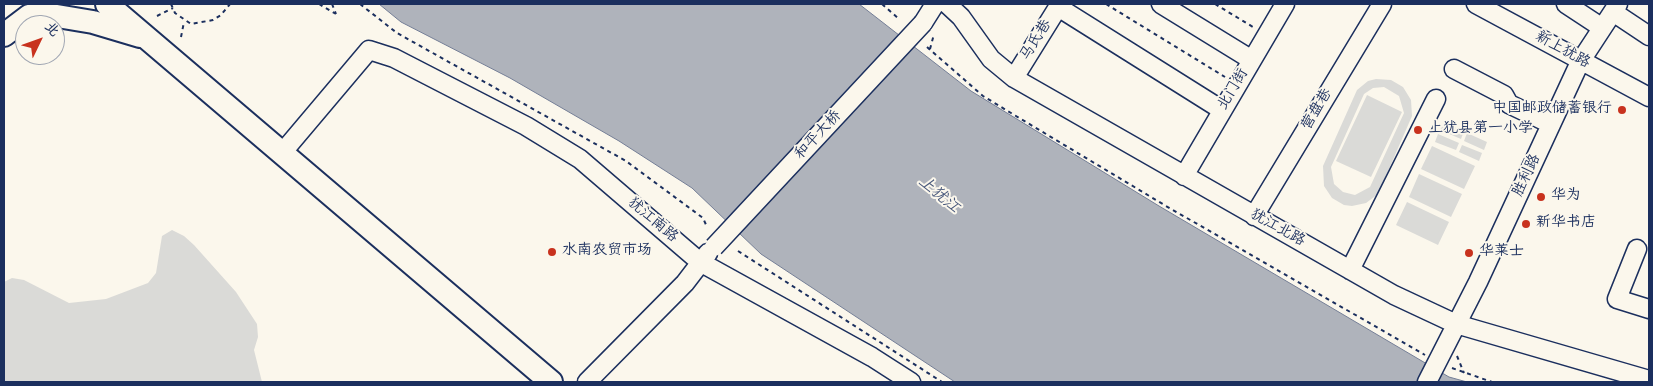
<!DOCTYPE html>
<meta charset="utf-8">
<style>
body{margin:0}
#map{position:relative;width:1653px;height:386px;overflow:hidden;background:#fbf7ec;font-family:"Gochi Hand","LXGW WenKai TC",sans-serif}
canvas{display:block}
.frame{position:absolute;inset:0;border:5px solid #1b2f5e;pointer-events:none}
.north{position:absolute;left:15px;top:15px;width:50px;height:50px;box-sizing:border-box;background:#fbf7ec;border:1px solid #a1a7b3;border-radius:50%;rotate:48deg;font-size:14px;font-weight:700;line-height:20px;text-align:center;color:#1b2f5e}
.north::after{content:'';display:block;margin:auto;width:18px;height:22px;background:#c8321e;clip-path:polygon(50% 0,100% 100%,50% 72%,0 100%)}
</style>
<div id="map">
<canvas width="1653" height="386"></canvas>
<div class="frame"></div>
<div class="north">北</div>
</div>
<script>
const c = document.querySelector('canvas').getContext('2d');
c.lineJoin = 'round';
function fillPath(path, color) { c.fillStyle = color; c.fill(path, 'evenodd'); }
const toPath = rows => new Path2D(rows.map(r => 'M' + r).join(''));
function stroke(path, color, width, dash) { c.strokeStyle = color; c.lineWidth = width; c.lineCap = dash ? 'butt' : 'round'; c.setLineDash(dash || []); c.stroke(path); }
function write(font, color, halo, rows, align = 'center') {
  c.font = font + ' "Gochi Hand","LXGW WenKai TC",sans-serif'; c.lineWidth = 4; c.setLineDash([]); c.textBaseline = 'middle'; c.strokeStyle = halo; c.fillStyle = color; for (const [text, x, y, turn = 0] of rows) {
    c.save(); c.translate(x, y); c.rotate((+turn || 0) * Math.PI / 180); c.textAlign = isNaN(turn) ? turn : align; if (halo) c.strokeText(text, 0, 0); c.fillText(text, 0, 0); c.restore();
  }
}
const green = toPath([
 [1376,79,1391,80,1403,87,1411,100,1412,116,1378,194,1366,203,1352,206,1344,205,1332,198,1324,186,1323,166,1357,90,1368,81],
 [1384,87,1399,96,1404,113,1370,187,1355,195,1343,192,1334,184,1331,167,1364,94,1373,88],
 [1367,95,1402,112,1371,177,1336,161],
 [1444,123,1464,131,1461,139,1440,130],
 [1467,133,1487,142,1484,150,1464,141],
 [1438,134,1459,143,1456,150,1435,142],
 [1462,145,1482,153,1479,161,1459,152],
 [1432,146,1475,166,1464,189,1421,169],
 [1419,174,1462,194,1451,217,1409,197],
 [1407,202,1449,222,1438,245,1396,225],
 [172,230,184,236,194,245,236,292,257,324,258,337,254,350,262,382,4,382,4,282,12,278,24,280,69,303,106,299,148,283,156,273,162,236]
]);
const water = toPath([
 [379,4,859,4,971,91,1159,206,1449,377,1467,382,955,382,761,254,692,188,619,141,510,78,401,22,379,4]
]);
const path = toPath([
 [171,4,175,13,191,24,213,20,221,15,230,4],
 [319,4,336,14],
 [332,4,336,14],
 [360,4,397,33,626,161,703,218,707,227],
 [882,4,899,19],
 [1106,4,1225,77],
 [1215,4,1253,27],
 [157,16,173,8],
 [181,37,184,22],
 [927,47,983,96,1011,113,1166,206,1425,355],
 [930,49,934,34],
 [738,251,942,382],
 [1457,356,1464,373],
 [1452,368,1492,382]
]);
const minor = toPath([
 [947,4,961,17,991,59,1014,78,1394,295,1456,324,1649,380],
 [1161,4,1252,60],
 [1476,4,1649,97],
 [1566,4,1601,27],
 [1058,7,1222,110],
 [1613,12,1649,36],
 [923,23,935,4],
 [1454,69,1504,95,1509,104,1551,124],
 [1014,78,1060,4],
 [282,153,369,50,394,58,526,126,580,159,700,262,872,357,911,382],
 [1184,176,1285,4],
 [1254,216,1382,4],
 [1637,249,1617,299,1649,309],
 [1350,270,1436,99],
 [587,382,685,283,708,253],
 [1427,382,1478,282,1580,62,1618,4]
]);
const major = toPath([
 [107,4,551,382],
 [4,35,29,16,45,14,93,22,140,36]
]);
const minorBridge = toPath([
 [714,247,923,23]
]);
const markers = [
 [1622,110,5,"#c8321e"],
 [1418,130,5,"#c8321e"],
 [1541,197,5,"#c8321e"],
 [1526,224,5,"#c8321e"],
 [552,252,5,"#c8321e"],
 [1469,253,5,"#c8321e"]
];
const streetNames = [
 ["马氏巷",1037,41,-58],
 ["新上犹路",1562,51,29],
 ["北门街",1234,90,-59],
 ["营盘巷",1318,110,-59],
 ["和平大桥",819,136,-47],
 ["胜利路",1528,176,-65],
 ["犹江南路",652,221,40],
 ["犹江北路",1277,229,29]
];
const poiNames = [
 ["中国邮政储蓄银行",1612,110,"right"],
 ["上犹县第一小学",1428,130],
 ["华为",1551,197],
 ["新华书店",1536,224],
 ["水南农贸市场",562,252],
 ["华莱士",1479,253]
];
const waterNames = [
 ["上犹江",938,196,40]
];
fillPath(green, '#dadad7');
fillPath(water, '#afb3bb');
stroke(water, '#747e96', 1);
stroke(minor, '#1b2f5e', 21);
stroke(major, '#1b2f5e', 26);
stroke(path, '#1b2f5e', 2, [4, 4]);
stroke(minor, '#fbf7ec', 18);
stroke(major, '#fbf7ec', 22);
stroke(minorBridge, '#1b2f5e', 21, []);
stroke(minorBridge, '#fbf7ec', 18);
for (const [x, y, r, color] of markers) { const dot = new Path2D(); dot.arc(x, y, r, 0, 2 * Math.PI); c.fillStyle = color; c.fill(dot); stroke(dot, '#fbf7ec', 2); }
write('15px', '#1b2f5e', '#fbf7ec', streetNames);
write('15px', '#1b2f5e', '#fbf7ec', poiNames, 'left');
write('italic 16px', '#47577a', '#fbf7ec', waterNames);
</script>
